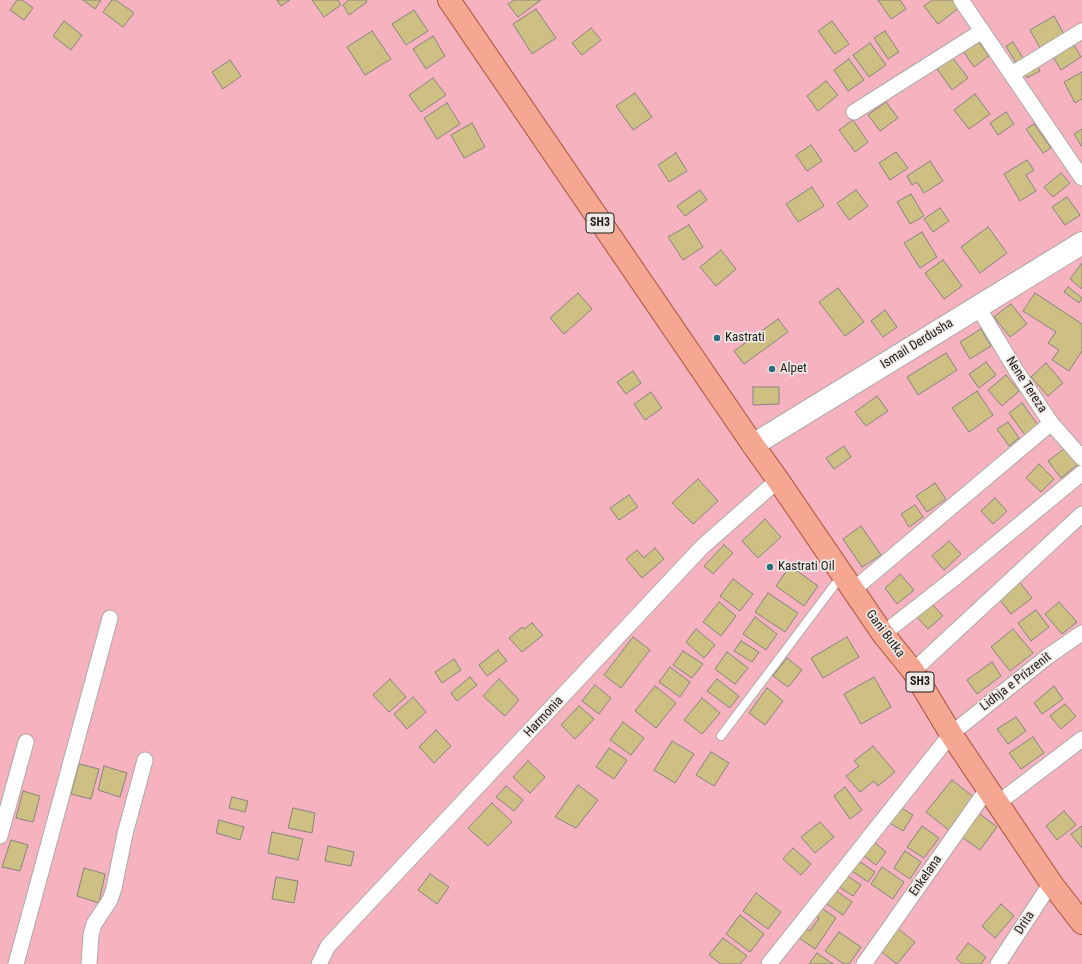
<!DOCTYPE html>
<style>
body{margin:0}
canvas{display:block;background:#eee9e4}
</style>
<canvas width="1082" height="964"></canvas>
<script>
const c = document.querySelector('canvas').getContext('2d');
c.lineJoin = 'round';
function fillPath(path, color) { c.fillStyle = color; c.fill(path, 'evenodd'); }
const toPath = rows => new Path2D(rows.map(r => 'M' + r).join(''));
function stroke(path, color, width, dash) { c.strokeStyle = color; c.lineWidth = width; c.lineCap = dash ? 'butt' : 'round'; c.setLineDash(dash || []); c.stroke(path); }
function write(font, color, halo, rows, align = 'center') {
  c.font = font + ' "Roboto Condensed",sans-serif'; c.lineWidth = 3.5; c.setLineDash([]); c.textBaseline = 'middle'; c.strokeStyle = halo; c.fillStyle = color; for (const [text, x, y, turn = 0] of rows) {
    c.save(); c.translate(x, y); c.rotate((+turn || 0) * Math.PI / 180); c.textAlign = isNaN(turn) ? turn : align; if (halo) c.strokeText(text, 0, 0); c.fillText(text, 0, 0); c.restore();
  }
}
const green = toPath([
 [0,0,1082,0,1082,964,0,964]
]);
const building = toPath([
 [17,0,22,0,33,8,24,20,10,10,17,0],
 [83,0,101,0,95,9,83,0],
 [112,0,116,0,134,13,123,27,103,12,112,0],
 [277,0,290,0,281,6,277,0],
 [312,0,338,0,341,5,324,17,312,0],
 [349,0,366,0,367,2,349,15,343,5,349,0],
 [514,0,541,0,518,17,508,4,514,0],
 [878,0,900,0,906,9,891,19,878,0],
 [932,0,953,0,959,8,938,24,924,6,932,0],
 [536,9,556,38,532,54,513,24,536,9],
 [414,10,428,31,406,45,392,24,414,10],
 [1054,16,1064,34,1040,48,1030,30,1054,16],
 [64,21,82,35,71,50,53,36,64,21],
 [832,21,849,44,835,54,818,31,832,21],
 [591,28,601,40,582,55,572,43,591,28],
 [372,31,391,59,365,75,347,47,372,31],
 [885,31,899,52,888,59,874,38,885,31],
 [433,36,445,56,426,69,413,49,433,36],
 [978,41,989,56,974,67,963,51,978,41],
 [1013,42,1025,61,1018,66,1006,46,1013,42],
 [870,43,886,65,869,77,853,55,870,43],
 [1074,45,1081,57,1061,70,1053,57,1074,45],
 [952,57,968,78,952,90,937,69,952,57],
 [849,59,864,80,848,91,834,70,849,59],
 [230,60,241,76,223,89,212,72,230,60],
 [1037,65,1040,71,1027,78,1024,72,1037,65],
 [1082,72,1082,99,1075,103,1064,82,1082,72],
 [433,78,446,95,421,112,409,95,433,78],
 [826,81,838,95,818,111,807,96,826,81],
 [635,93,652,117,633,130,616,106,635,93],
 [975,94,990,114,969,129,954,110,975,94],
 [886,102,898,118,880,131,868,115,886,102],
 [447,103,460,124,437,139,424,118,447,103],
 [1006,112,1014,124,998,135,990,123,1006,112],
 [853,120,868,142,855,152,839,130,853,120],
 [472,123,485,147,464,158,451,135,472,123],
 [1034,124,1051,148,1043,153,1026,129,1034,124],
 [1082,129,1082,147,1074,134,1082,129],
 [811,145,822,161,807,171,796,155,811,145],
 [896,152,908,168,890,180,879,163,896,152],
 [676,153,687,171,669,182,658,165,676,153],
 [1027,160,1034,170,1026,175,1036,191,1020,201,1004,174,1027,160],
 [930,161,943,181,924,193,917,182,912,185,907,176,930,161],
 [1061,173,1070,183,1053,197,1044,187,1061,173],
 [812,187,824,206,798,222,786,204,812,187],
 [700,190,707,200,685,216,677,206,700,190],
 [856,190,868,206,849,220,837,203,856,190],
 [911,194,924,216,910,224,897,202,911,194],
 [1067,197,1080,215,1065,225,1052,207,1067,197],
 [940,208,949,221,933,232,924,219,940,208],
 [689,225,703,247,683,260,668,237,689,225],
 [988,227,1007,253,980,273,961,247,988,227],
 [922,232,937,257,920,268,904,243,922,232],
 [721,250,736,269,716,286,700,267,721,250],
 [943,260,962,286,944,299,925,273,943,260],
 [1082,263,1082,289,1070,279,1082,263],
 [1068,287,1082,298,1079,303,1064,292,1068,287],
 [838,288,864,322,845,336,819,302,838,288],
 [578,293,592,309,564,334,550,318,578,293],
 [1035,293,1082,324,1082,351,1069,371,1052,360,1059,350,1048,343,1056,332,1023,311,1035,293],
 [1011,304,1027,324,1010,337,994,317,1011,304],
 [885,310,897,327,883,337,871,321,885,310],
 [778,319,788,332,744,364,734,351,778,319],
 [981,329,991,346,970,359,960,342,981,329],
 [946,353,957,370,918,395,907,377,946,353],
 [986,362,996,375,979,388,969,374,986,362],
 [1046,363,1063,383,1048,396,1031,377,1046,363],
 [633,371,641,383,626,394,617,382,633,371],
 [1006,375,1019,391,1002,406,988,390,1006,375],
 [753,387,779,387,779,404,753,405,753,387],
 [977,391,993,415,969,432,952,408,977,391],
 [651,392,662,408,645,420,634,404,651,392],
 [877,396,888,411,866,426,855,412,877,396],
 [1022,403,1038,425,1025,435,1009,413,1022,403],
 [1008,422,1019,438,1009,446,997,429,1008,422],
 [844,446,851,457,834,469,826,458,844,446],
 [1065,448,1078,464,1061,478,1048,461,1065,448],
 [1039,464,1054,479,1041,492,1026,478,1039,464],
 [698,479,718,501,693,524,672,503,698,479],
 [935,483,946,499,927,512,916,496,935,483],
 [629,495,638,507,619,520,610,508,629,495],
 [995,498,1007,511,993,524,981,511,995,498],
 [915,505,923,517,909,527,901,514,915,505],
 [765,519,781,537,758,558,742,541,765,519],
 [861,526,881,555,862,567,843,539,861,526],
 [949,541,961,554,944,570,932,556,949,541],
 [724,545,733,553,713,574,704,566,724,545],
 [655,548,664,559,642,578,626,559,637,550,644,558,655,548],
 [790,566,818,586,804,606,776,586,790,566],
 [900,574,914,590,897,604,885,588,900,574],
 [733,579,753,594,740,611,720,596,733,579],
 [1017,579,1032,598,1011,614,996,595,1017,579],
 [768,593,798,613,785,632,755,612,768,593],
 [719,602,736,616,721,636,703,622,719,602],
 [1059,602,1077,622,1062,634,1045,614,1059,602],
 [931,603,943,616,928,629,916,616,931,603],
 [1036,610,1049,627,1031,641,1018,623,1036,610],
 [755,617,777,634,766,650,743,634,755,617],
 [532,623,543,635,522,652,509,638,522,627,524,629,532,623],
 [696,629,715,645,704,658,686,642,696,629],
 [1013,629,1033,653,1010,671,991,647,1013,629],
 [633,637,650,650,621,688,604,675,633,637],
 [847,637,859,657,823,678,811,658,847,637],
 [741,641,759,652,752,662,734,651,741,641],
 [498,650,507,661,487,676,479,665,498,650],
 [683,651,703,664,692,678,673,665,683,651],
 [727,652,748,668,735,684,715,669,727,652],
 [787,658,802,670,788,687,773,676,787,658],
 [454,659,461,670,442,683,435,672,454,659],
 [992,662,1001,676,977,694,967,680,992,662],
 [670,667,690,682,680,697,659,682,670,667],
 [470,677,477,685,457,701,451,693,470,677],
 [874,677,891,707,861,724,844,694,874,677],
 [390,679,406,697,389,712,373,695,390,679],
 [499,679,519,700,505,716,483,696,499,679],
 [717,679,739,696,730,708,707,691,717,679],
 [595,685,611,698,599,714,582,701,595,685],
 [655,686,676,703,656,728,635,711,655,686],
 [1054,686,1063,699,1042,714,1034,703,1054,686],
 [767,688,783,701,765,725,749,713,767,688],
 [413,697,426,712,407,729,394,714,413,697],
 [702,698,720,713,702,734,684,720,702,698],
 [1065,704,1076,716,1061,729,1050,716,1065,704],
 [579,706,594,719,575,739,561,725,579,706],
 [1016,717,1026,731,1008,744,997,729,1016,717],
 [623,722,644,738,631,755,610,740,623,722],
 [436,730,451,746,434,763,419,747,436,730],
 [1033,737,1044,753,1021,769,1009,753,1033,737],
 [672,741,694,754,675,783,654,770,672,741],
 [873,746,895,772,878,786,874,781,860,792,846,776,859,766,854,761,873,746],
 [609,748,627,760,614,779,596,767,609,748],
 [711,752,729,763,714,786,696,775,711,752],
 [528,761,545,777,530,793,513,777,528,761],
 [79,764,99,769,91,799,71,794,79,764],
 [104,766,127,773,120,797,98,790,104,766],
 [952,780,976,799,950,831,926,812,952,780],
 [578,785,598,800,576,828,555,817,578,785],
 [506,786,523,800,514,811,496,797,506,786],
 [845,787,862,810,850,819,834,796,845,787],
 [23,791,40,796,33,822,16,818,23,791],
 [232,797,248,801,245,812,229,808,232,797],
 [492,803,512,822,488,846,468,828,492,803],
 [898,806,913,815,903,831,888,822,898,806],
 [293,808,315,813,312,833,288,828,293,808],
 [976,811,997,827,980,850,959,835,976,811],
 [1064,811,1076,825,1057,840,1046,826,1064,811],
 [219,820,244,827,240,840,216,833,219,820],
 [820,822,834,837,815,853,801,837,820,822],
 [922,826,939,838,924,858,907,847,922,826],
 [1082,826,1082,848,1071,834,1082,826],
 [272,832,303,839,298,860,268,853,272,832],
 [11,840,28,845,20,871,2,867,11,840],
 [874,842,886,852,876,865,863,855,874,842],
 [328,846,354,852,351,866,325,861,328,846],
 [793,848,811,864,801,875,783,859,793,848],
 [905,851,921,862,910,879,894,868,905,851],
 [856,859,875,872,868,882,849,869,856,859],
 [882,867,904,882,893,899,871,884,882,867],
 [84,868,105,874,99,903,77,896,84,868],
 [430,874,449,887,437,904,418,890,430,874],
 [846,875,861,885,853,896,838,886,846,875],
 [276,877,298,881,294,903,272,899,276,877],
 [832,888,852,902,843,915,823,901,832,888],
 [756,893,781,912,768,929,743,911,756,893],
 [1001,904,1014,916,995,938,982,926,1001,904],
 [817,905,836,918,815,949,796,936,803,926,810,931,819,918,812,913,817,905],
 [740,915,764,934,750,952,726,934,740,915],
 [897,928,915,942,897,964,879,950,897,928],
 [839,932,861,947,849,964,844,964,825,951,839,932],
 [723,938,747,956,740,964,721,964,709,955,723,938],
 [968,943,986,957,981,964,963,964,956,959,968,943],
 [817,953,833,964,809,964,817,953]
]);
const service = toPath([
 [721,736,842,575]
]);
const minor = toPath([
 [961,0,1082,178],
 [1012,74,1082,31],
 [854,112,982,31],
 [978,307,1017,372,1051,423,1082,458],
 [853,590,1051,423],
 [883,634,957,576,1082,473],
 [913,671,1082,514],
 [998,803,1082,739],
 [0,836,26,742],
 [16,964,110,618],
 [89,964,91,935,94,924,110,900,114,888,125,834,145,760],
 [319,964,328,946,702,547,778,480],
 [769,964,951,734,1047,657,1082,633],
 [864,964,988,788],
 [998,964,1051,883]
]);
const secondary = toPath([
 [753,445,1082,243]
]);
const primary = toPath([
 [449,0,753,445,778,480,883,634,913,671,951,734,1051,883,1082,923]
]);
const markers = [
 [717,338,4,"#2b6d7f"],
 [772,369,4,"#2b6d7f"],
 [770,567,4,"#2b6d7f"]
];
const shields = [
 [600,223,28],
 [920,682,28]
];
const shieldNames = [
 ["SH3",600,223],
 ["SH3",920,682]
];
const poiNames = [
 ["Kastrati",725,338],
 ["Alpet",780,369],
 ["Kastrati Oil",778,567]
];
const streetNames = [
 ["Ismail Derdusha",917,344,-32],
 ["Nene Tereza",1026,385,57],
 ["Gani Butka",885,634,53],
 ["Lidhja e Prizrenit",1016,682,-38],
 ["Harmonia",544,717,-47],
 ["Enkelana",926,876,-55],
 ["Drita",1025,923,-57]
];
fillPath(green, '#f7b2c0');
fillPath(building, '#cec083');
stroke(building, '#85847e', 1);
stroke(service, '#ada8a3', 10);
stroke(minor, '#ada8a3', 17);
stroke(secondary, '#ada8a3', 24);
stroke(primary, '#a65038', 24);
stroke(service, '#fff', 8);
stroke(minor, '#fff', 15);
stroke(secondary, '#fff', 22);
stroke(primary, '#f6a791', 22);
for (const [x, y, r, color] of markers) { const dot = new Path2D(); dot.arc(x, y, r, 0, 2 * Math.PI); c.fillStyle = color; c.fill(dot); stroke(dot, '#eee9e4', 1.5); }
for (const [x, y, w] of shields) { const box = new Path2D(); box.roundRect(x - w / 2, y - 10, w, 20, 3); c.fillStyle = '#eee9e4'; c.fill(box); stroke(box, '#1e1c1a', 1); }
write('bold 12px', '#1e1c1a', null, shieldNames);
write('13px', '#1e1c1a', '#eee9e4', poiNames, 'left');
write('13px', '#1e1c1a', '#eee9e4', streetNames);
</script>
